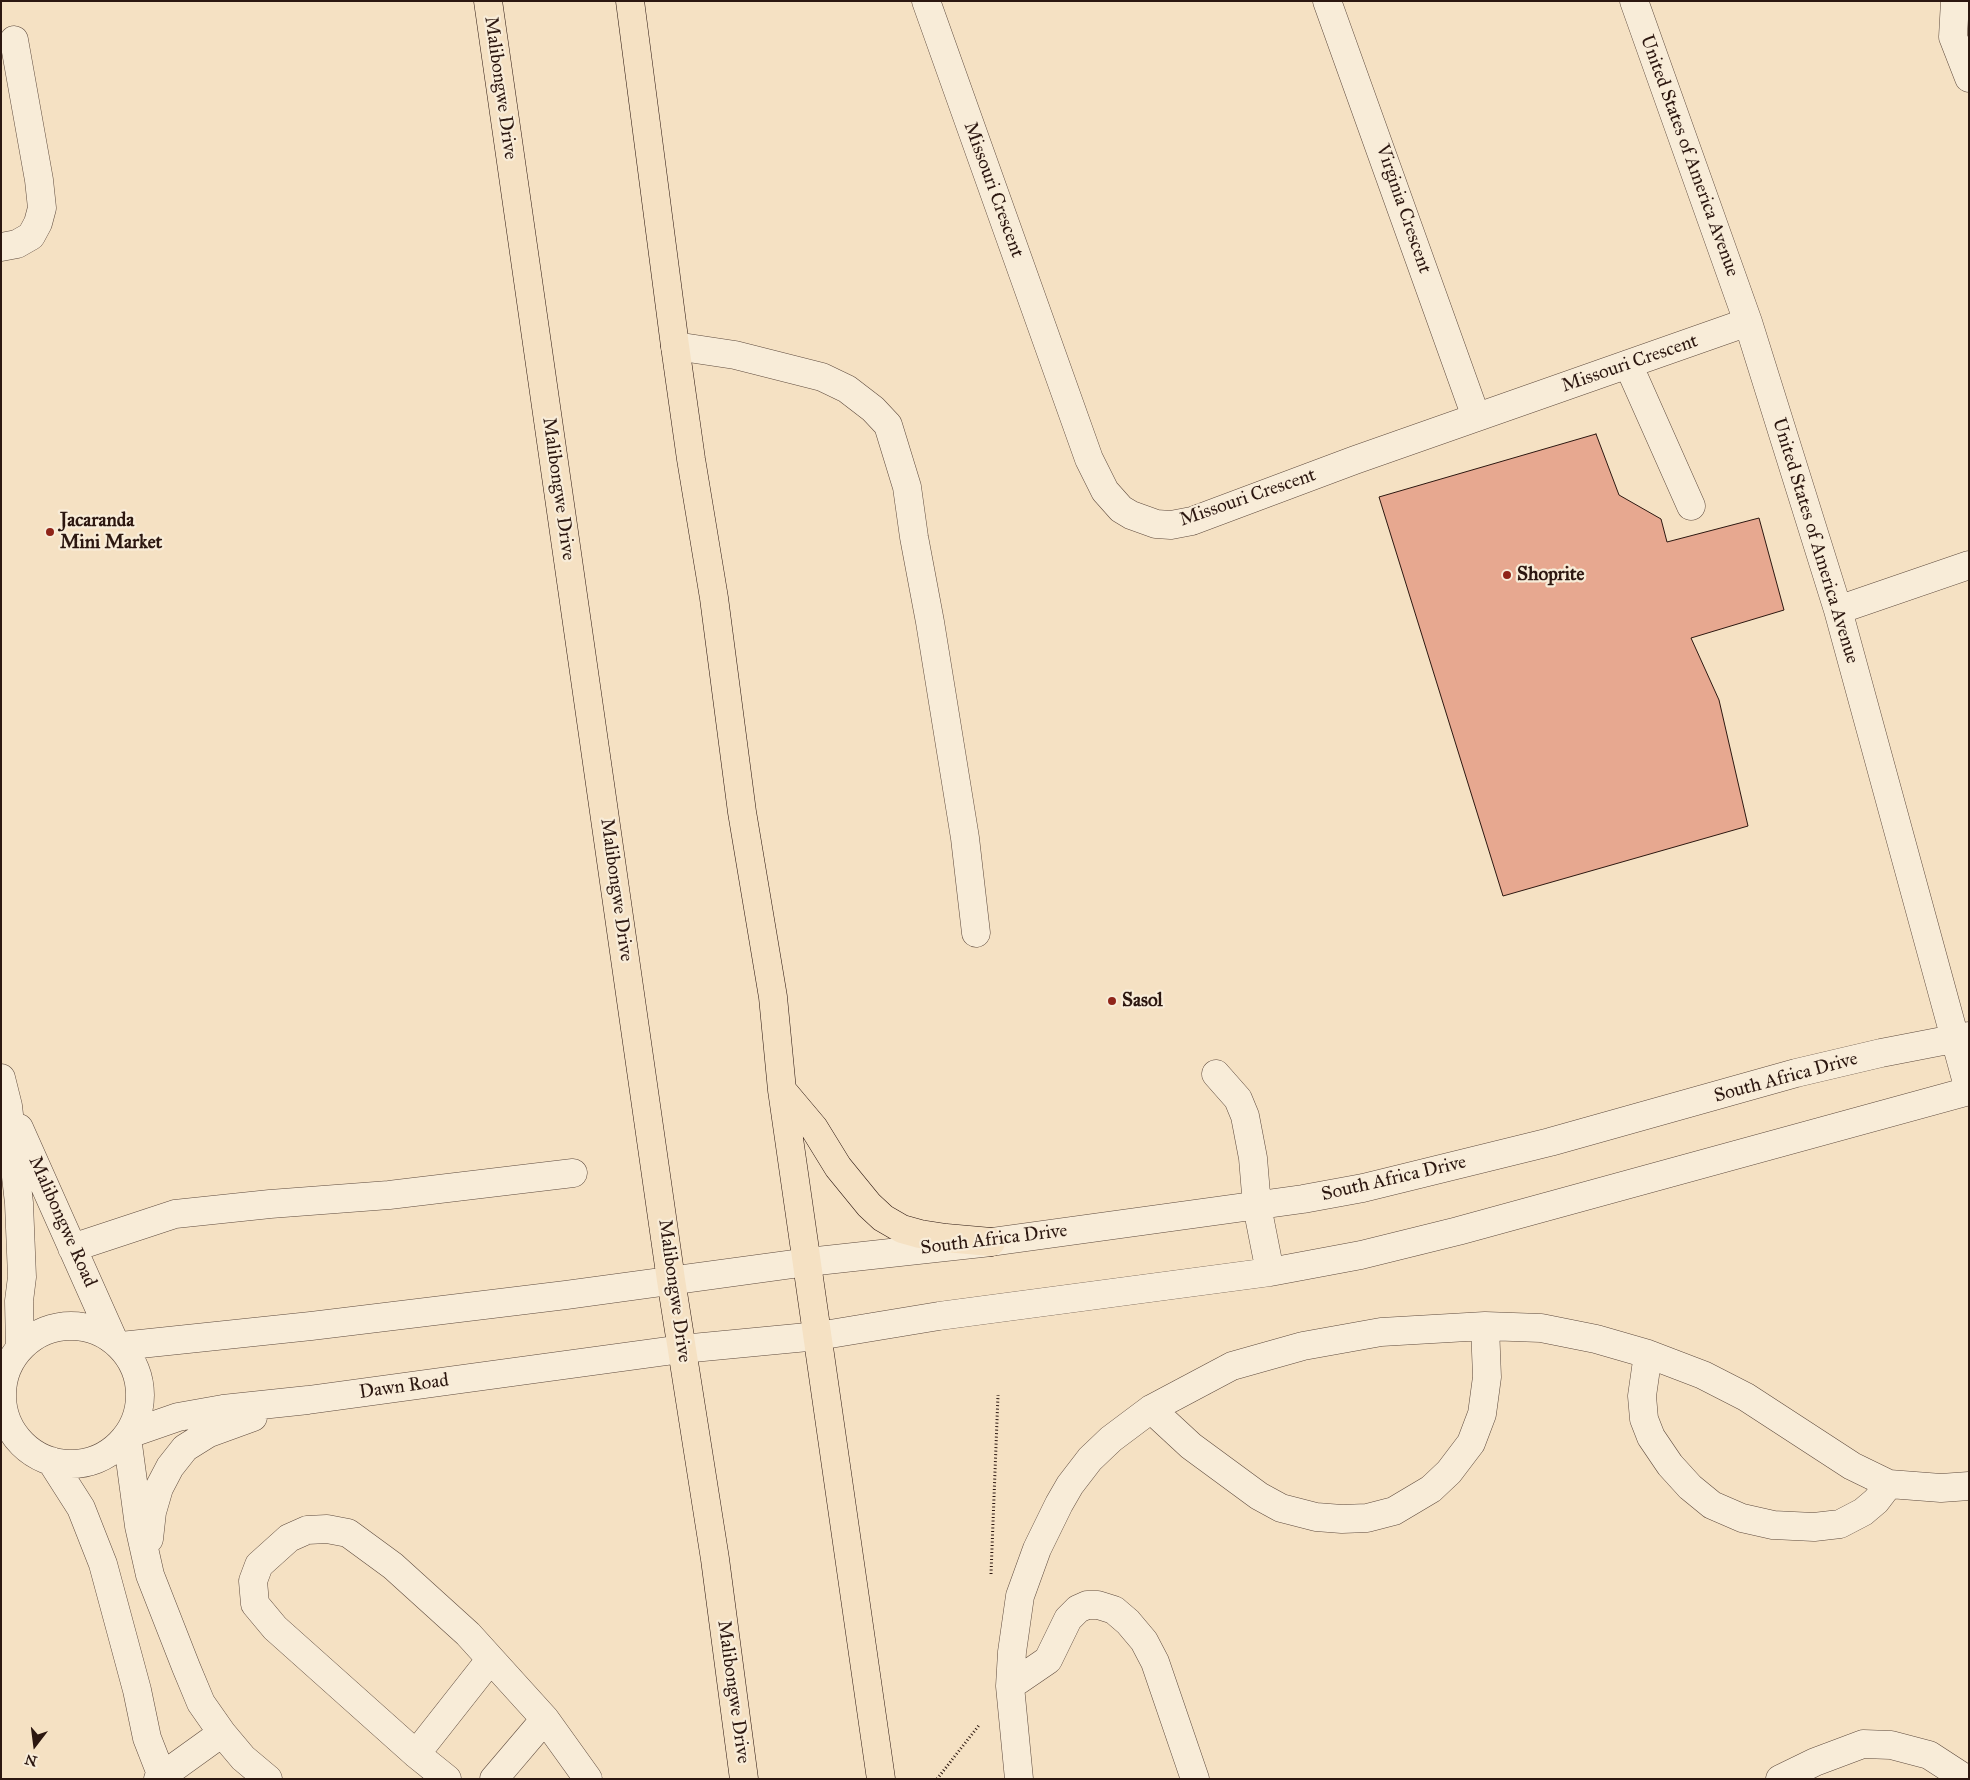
<!DOCTYPE html>
<style>
body{margin:0}
#map{position:relative;width:1970px;height:1780px;overflow:hidden;background:#f5e1c3;font-family:"IM FELL Great Primer",serif}
canvas{display:block}
.frame{position:absolute;inset:0;border:2px solid #2c1710;pointer-events:none}
.north{position:absolute;left:10px;top:1720px;width:50px;height:50px;-webkit-text-stroke:4px #f8ecd8;paint-order:stroke;rotate:195deg;font-size:14px;font-weight:700;line-height:20px;text-align:center;color:#2c1710}
.north::after{content:'';display:block;margin:auto;width:18px;height:22px;background:#2c1710;clip-path:polygon(50% 0,100% 100%,50% 72%,0 100%)}
</style>
<div id="map">
<canvas width="1970" height="1780"></canvas>
<div class="frame"></div>
<div class="north">N</div>
</div>
<script>
const c = document.querySelector('canvas').getContext('2d');
c.lineJoin = 'round';
function fillPath(path, color) { c.fillStyle = color; c.fill(path, 'evenodd'); }
const toPath = rows => new Path2D(rows.map(r => 'M' + r).join(''));
function stroke(path, color, width, dash) { c.strokeStyle = color; c.lineWidth = width; c.lineCap = dash ? 'butt' : 'round'; c.setLineDash(dash || []); c.stroke(path); }
function write(font, color, halo, rows, align = 'center') {
  c.font = font + ' "IM FELL Great Primer",serif'; c.lineWidth = 4.5; c.setLineDash([]); c.textBaseline = 'middle'; c.strokeStyle = halo; c.fillStyle = color; for (const [text, x, y, turn = 0] of rows) {
    c.save(); c.translate(x, y); c.rotate((+turn || 0) * Math.PI / 180); c.textAlign = isNaN(turn) ? turn : align; if (halo) c.strokeText(text, 0, 0); c.fillText(text, 0, 0); c.restore();
  }
}
const building = toPath([
 [1596,434,1619,495,1661,519,1667,542,1759,518,1784,610,1691,638,1719,700,1748,826,1503,896,1379,497,1596,434]
]);
const path = toPath([
 [991,1574,998,1395],
 [937,1779,980,1724]
]);
const minor = toPath([
 [926,1,1089,459,1105,491,1121,509,1131,515,1156,524,1171,525,1192,521,1355,460,1748,322],
 [1327,1,1476,417],
 [1634,1,1748,322,1838,610,1969,1090],
 [1955,1,1953,37,1969,78],
 [1,247,17,244,31,236,38,223,42,208,39,180,14,40],
 [675,346,735,355,822,377,847,389,873,409,888,425,907,487,914,537,930,622,965,838,976,933],
 [1628,364,1691,506],
 [1838,610,1969,565],
 [1216,1074,1238,1099,1245,1116,1253,1158,1257,1206,1270,1272],
 [1,1078,8,1106,19,1203,22,1277,19,1301,20,1348],
 [19,1128,113,1339],
 [72,1248,175,1214,270,1204,389,1195,573,1173],
 '2 1395a69 69 0 1 1 138 0a69 69 0 1 1-138 0Z',
 [121,1346,311,1326,566,1295,808,1262,991,1242,1303,1199,1363,1188,1550,1142,1796,1073,1881,1053,1969,1036],
 [1648,1354,1642,1396,1644,1419,1651,1437,1670,1465,1690,1487,1712,1505,1742,1518,1773,1525,1814,1527,1840,1524,1863,1512,1876,1501,1889,1484],
 [1151,1409,1191,1446,1259,1496,1281,1508,1316,1517,1342,1519,1367,1518,1394,1511,1431,1489,1449,1472,1471,1443,1482,1414,1487,1377,1485,1326],
 [129,1434,178,1417,223,1409,308,1400,682,1349,818,1336,939,1316,1270,1272,1361,1255,1458,1231,1969,1091],
 [127,1437,139,1526,150,1575,186,1667,201,1703,222,1733,243,1758,268,1779],
 [51,1461,81,1508,103,1564,137,1690,147,1738,163,1779],
 [149,1539,152,1512,159,1488,170,1467,185,1448,209,1433,253,1417],
 [1010,1686,1048,1660,1068,1619,1078,1609,1087,1605,1098,1605,1114,1610,1128,1622,1144,1641,1155,1662,1195,1779],
 [416,1754,490,1660],
 [158,1779,222,1733],
 [447,1779,416,1754,275,1628,255,1604,253,1581,259,1565,289,1538,307,1530,327,1529,348,1533,393,1566,468,1634,545,1719,588,1779],
 [494,1779,545,1719],
 [1019,1779,1010,1686,1012,1652,1020,1596,1037,1549,1059,1504,1070,1485,1090,1459,1111,1439,1151,1409,1232,1366,1303,1346,1381,1332,1485,1326,1541,1328,1596,1339,1648,1354,1703,1375,1746,1397,1852,1466,1889,1484,1941,1488,1969,1486],
 [1780,1779,1815,1762,1863,1744,1891,1745,1929,1755,1966,1779]
]);
const major = toPath([
 [488,1,671,1280,715,1559,744,1779],
 [630,1,675,346,691,459,714,598,742,812,773,997,782,1090,881,1779],
 [782,1090,814,1128,838,1167,869,1205,883,1218,902,1229,920,1234,946,1238,991,1242]
]);
const markers = [
 [50,532,5,"#8f2418"],
 [1507,575,5,"#8f2418"],
 [1112,1001,5,"#8f2418"]
];
const streetNames = [
 ["Malibongwe Drive",500,88,82],
 ["United States of America Avenue",1689,156,70],
 ["Missouri Crescent",993,190,70],
 ["Virginia Crescent",1403,209,71],
 ["Missouri Crescent",1630,364,-19],
 ["Malibongwe Drive",558,489,82],
 ["Missouri Crescent",1248,498,-19],
 ["United States of America Avenue",1815,541,73],
 ["Malibongwe Drive",616,890,82],
 ["South Africa Drive",1786,1078,-15],
 ["South Africa Drive",1394,1179,-13],
 ["Malibongwe Road",62,1222,66],
 ["South Africa Drive",994,1240,-7],
 ["Malibongwe Drive",674,1291,82],
 ["Dawn Road",404,1387,-8],
 ["Malibongwe Drive",733,1692,82]
];
const poiNames = [
 ["Jacaranda",60,521],
 ["Mini Market",60,543],
 ["Shoprite",1517,575],
 ["Sasol",1122,1001]
];
fillPath(building, '#e7a890');
stroke(building, '#2c1710', 1);
stroke(minor, '#5e4a3d', 29);
stroke(major, '#2c1710', 29);
stroke(path, '#2c1710', 3, [1, 2.5]);
stroke(minor, '#f8ecd8', 28);
stroke(major, '#f5e1c3', 28);
for (const [x, y, r, color] of markers) { const dot = new Path2D(); dot.arc(x, y, r, 0, 2 * Math.PI); c.fillStyle = color; c.fill(dot); stroke(dot, '#f8ecd8', 2); }
write('19px', '#2c1710', '#f8ecd8', streetNames);
write('bold 19px', '#2c1710', '#f8ecd8', poiNames, 'left');
</script>
